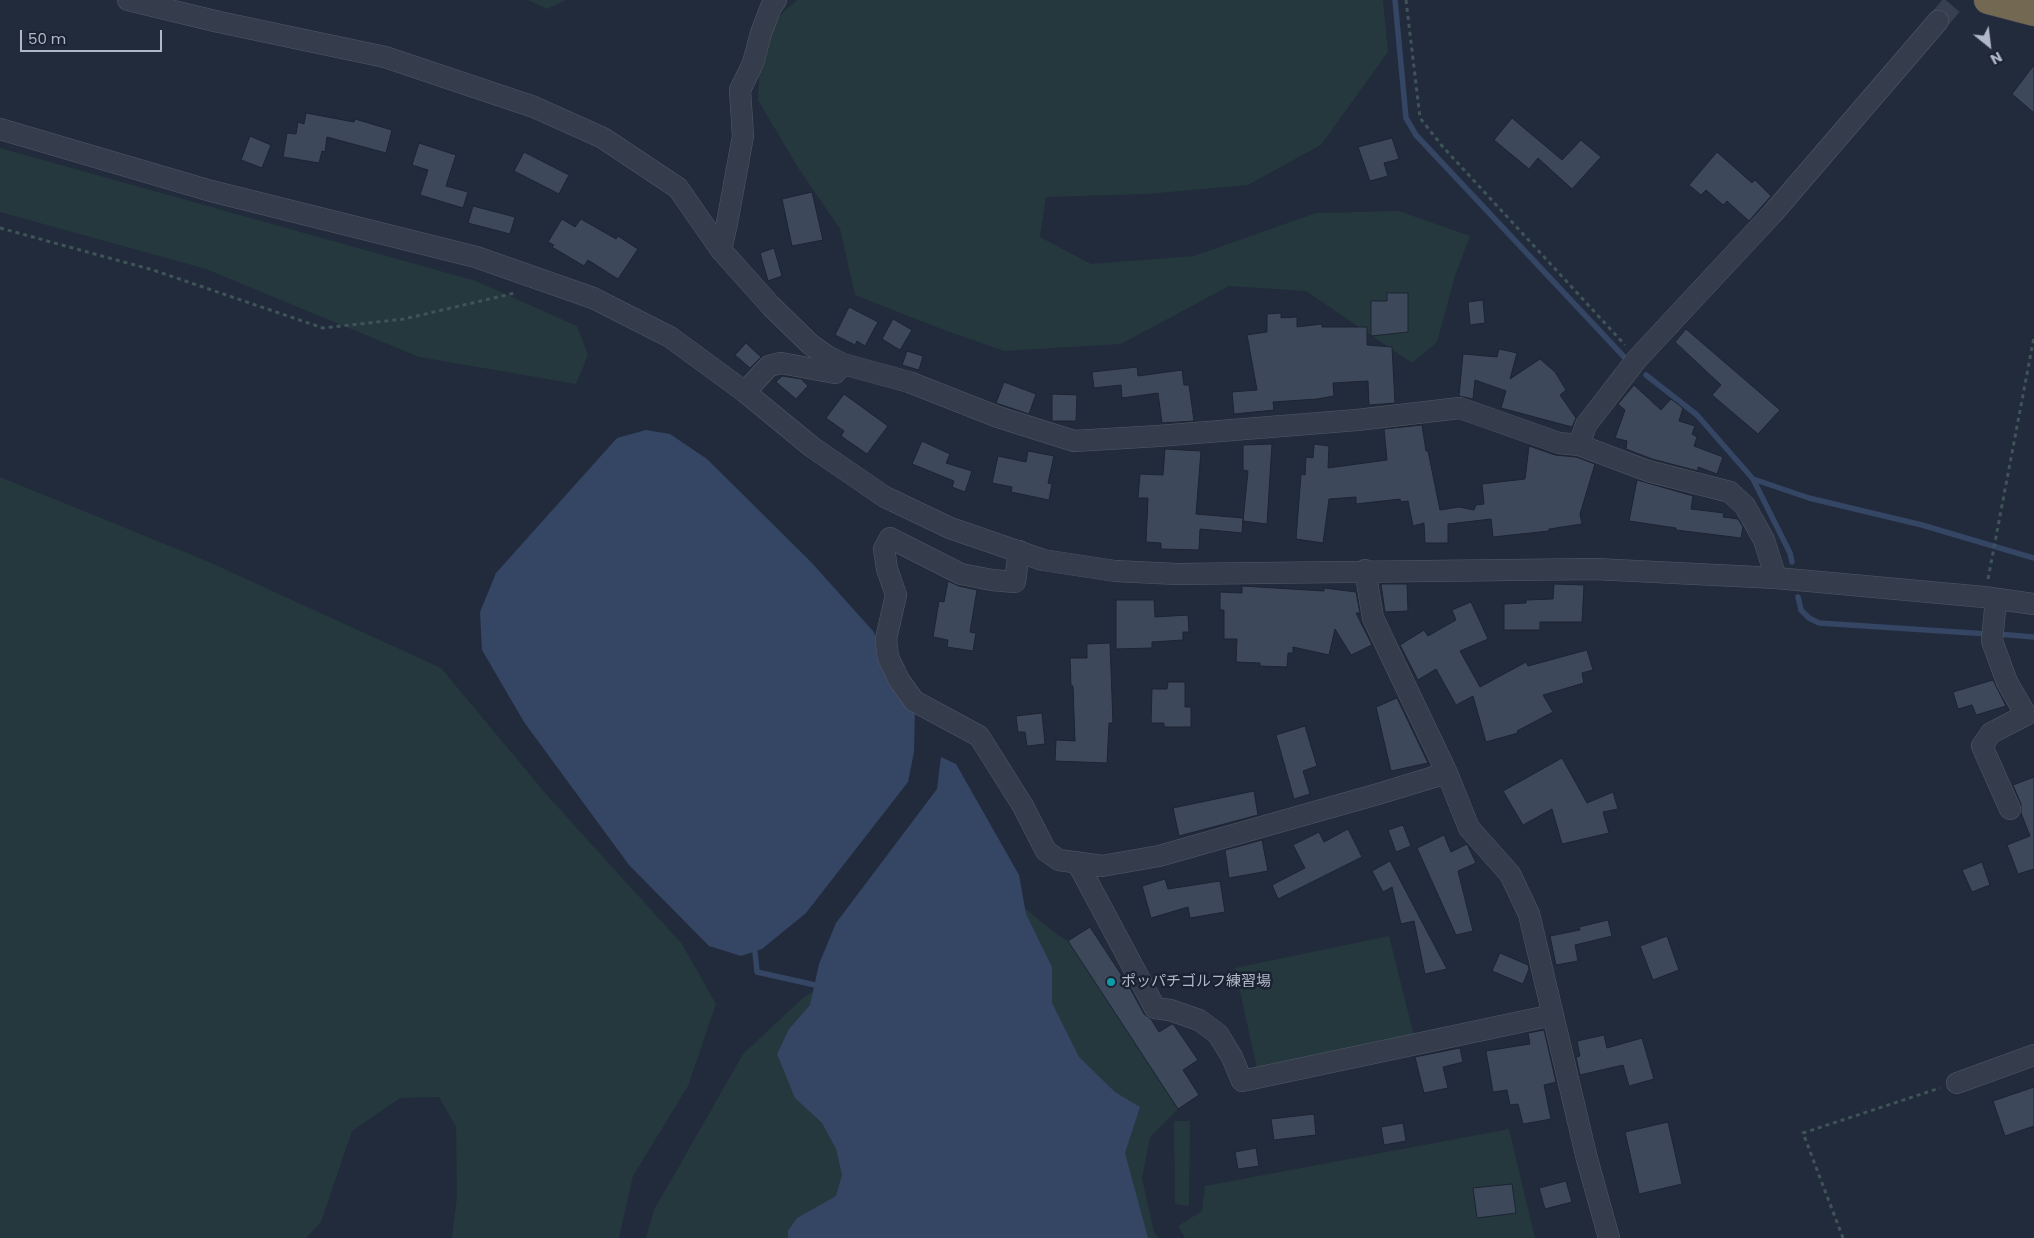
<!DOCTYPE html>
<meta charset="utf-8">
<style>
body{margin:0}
#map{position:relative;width:2034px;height:1238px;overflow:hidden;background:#222b3c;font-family:Poppins,sans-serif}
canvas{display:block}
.north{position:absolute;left:1964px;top:20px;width:50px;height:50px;-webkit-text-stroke:4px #1b2231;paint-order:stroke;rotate:151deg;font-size:14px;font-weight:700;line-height:20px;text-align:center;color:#b1b8c8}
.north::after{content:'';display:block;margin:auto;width:18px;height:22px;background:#b1b8c8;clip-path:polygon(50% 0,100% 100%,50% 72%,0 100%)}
.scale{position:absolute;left:20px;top:30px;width:142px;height:22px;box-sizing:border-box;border:2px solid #b1b8c8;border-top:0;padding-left:6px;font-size:15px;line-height:18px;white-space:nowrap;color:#b1b8c8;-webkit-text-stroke:4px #1b2231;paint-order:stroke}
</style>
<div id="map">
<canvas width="2034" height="1238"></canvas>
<div class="north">N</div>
<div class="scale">50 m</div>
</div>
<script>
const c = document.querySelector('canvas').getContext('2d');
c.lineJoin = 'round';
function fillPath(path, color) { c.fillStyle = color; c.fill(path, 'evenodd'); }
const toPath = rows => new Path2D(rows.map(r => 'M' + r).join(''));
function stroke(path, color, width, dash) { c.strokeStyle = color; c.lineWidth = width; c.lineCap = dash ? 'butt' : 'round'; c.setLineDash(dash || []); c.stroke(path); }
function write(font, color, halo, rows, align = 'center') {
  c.font = font + ' Poppins,"Noto Sans JP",sans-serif'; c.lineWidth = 5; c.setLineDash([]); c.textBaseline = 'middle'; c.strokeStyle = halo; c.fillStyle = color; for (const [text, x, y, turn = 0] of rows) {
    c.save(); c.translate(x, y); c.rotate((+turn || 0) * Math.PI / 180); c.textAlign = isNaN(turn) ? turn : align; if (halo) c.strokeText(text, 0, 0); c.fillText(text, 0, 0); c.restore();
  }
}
const green = toPath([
 [528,0,566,0,547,9],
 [797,0,1383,0,1388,52,1321,145,1248,185,1147,194,1046,197,1040,237,1091,264,1194,256,1316,213,1399,211,1470,236,1455,276,1437,342,1412,363,1306,291,1229,286,1121,344,1004,351,944,330,855,295,840,229,797,166,758,100,761,33],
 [0,148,476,281,577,326,588,355,576,384,419,357,206,269,0,212],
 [0,477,209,562,441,668,546,794,682,944,716,1004,688,1086,633,1176,619,1238,452,1238,457,1197,456,1127,439,1097,400,1098,352,1131,321,1222,306,1238,0,1238],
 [994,884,1058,935,1068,941,1178,1109,1150,1137,1142,1178,1154,1232,1159,1238,646,1238,654,1210,743,1054,804,997],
 [1389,936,1416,1044,1259,1078,1235,968],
 [1174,1121,1190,1121,1189,1206,1175,1204],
 [1509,1129,1535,1238,1185,1238,1178,1226,1202,1211,1205,1186]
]);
const water = toPath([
 [646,430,670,434,707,459,811,562,873,631,893,672,915,710,914,752,908,782,806,913,762,949,741,956,709,946,629,865,524,722,482,650,480,612,496,573,617,438],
 [941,757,956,764,1019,875,1026,914,1052,967,1052,1003,1079,1057,1115,1092,1140,1107,1125,1153,1148,1238,788,1238,788,1231,797,1218,836,1196,842,1175,836,1149,822,1123,795,1098,777,1054,789,1029,810,1005,819,964,836,923,937,789]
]);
const stream = toPath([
 [1395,0,1406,118,1416,135,1627,360],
 [1646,375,1697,415,1753,479,1790,553,1792,562],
 [1753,479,1809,498,1922,525,2034,558],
 [1798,597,1801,610,1809,618,1819,623,1988,634],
 [1997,634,2034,637],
 [755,952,757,972,815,985]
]);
const building = toPath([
 [2034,65,2034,113,2012,94,2034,65],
 [306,113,354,122,355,119,392,130,386,153,327,137,325,152,322,151,319,163,283,157,287,133,296,134,298,122,304,124,306,113],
 [1512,118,1562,160,1581,140,1601,157,1572,189,1538,158,1529,169,1494,140,1512,118],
 [250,136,271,145,262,168,241,160,250,136],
 [1392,138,1399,159,1384,163,1388,176,1370,181,1358,147,1392,138],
 [419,143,456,155,446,186,468,192,463,208,420,195,428,170,412,165,419,143],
 [524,152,569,175,559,194,514,171,524,152],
 [1717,152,1752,183,1755,180,1771,196,1749,221,1727,201,1723,205,1706,190,1701,195,1689,185,1717,152],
 [812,192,823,240,792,246,782,199,812,192],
 [473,206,515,217,510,234,468,223,473,206],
 [562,219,575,227,581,219,616,239,618,236,638,249,618,279,588,260,584,266,552,247,554,245,548,242,562,219],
 [774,248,782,276,768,281,760,253,774,248],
 [1387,293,1408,293,1408,332,1371,336,1371,301,1387,301,1387,293],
 [1483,300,1485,323,1470,325,1468,302,1483,300],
 [849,307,878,322,865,346,857,341,855,345,835,335,849,307],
 [1281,313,1281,318,1297,317,1297,327,1322,324,1322,327,1367,327,1367,345,1392,347,1395,403,1369,405,1368,381,1333,383,1334,396,1317,399,1273,402,1274,410,1234,414,1232,392,1257,390,1247,335,1267,332,1267,314,1281,313],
 [893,319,912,330,900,350,882,339,893,319],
 [1686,329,1780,410,1758,434,1712,395,1721,385,1675,342,1686,329],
 [746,343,761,357,750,368,735,355,746,343],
 [1499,349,1517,353,1510,379,1540,359,1555,372,1566,390,1560,395,1576,418,1572,427,1501,408,1506,391,1475,380,1473,399,1459,396,1463,354,1497,357,1499,349],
 [907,351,923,356,919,370,902,365,907,351],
 [1137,367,1138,376,1182,370,1184,385,1189,385,1194,421,1162,423,1158,393,1122,398,1121,385,1094,388,1092,372,1137,367],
 [782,376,801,379,808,386,796,399,776,382,782,376],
 [1004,382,1036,394,1029,414,996,403,1004,382],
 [1634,385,1661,410,1671,399,1683,408,1679,421,1695,426,1692,434,1697,437,1694,446,1723,457,1717,474,1698,467,1698,471,1652,459,1626,449,1627,441,1615,438,1625,410,1618,404,1634,385],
 [844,394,888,426,867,454,841,436,844,431,826,418,844,394],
 [1052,394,1077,395,1076,421,1052,421,1052,394],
 [1422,425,1426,451,1428,451,1440,510,1459,507,1474,510,1476,505,1484,504,1482,484,1525,479,1529,446,1555,455,1576,457,1595,464,1580,514,1582,524,1549,529,1549,531,1493,537,1491,519,1448,524,1448,543,1425,543,1424,523,1413,526,1408,501,1401,502,1400,499,1356,504,1356,497,1329,499,1323,543,1296,539,1301,474,1305,475,1306,457,1313,458,1314,444,1329,446,1328,468,1387,460,1384,429,1422,425],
 [922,441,950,454,946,463,972,471,965,492,952,487,954,481,912,464,922,441],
 [1272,444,1267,524,1243,521,1248,471,1243,470,1243,445,1272,444],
 [1165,449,1201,451,1196,514,1243,518,1242,533,1200,529,1199,550,1161,549,1161,543,1146,542,1148,498,1138,498,1140,474,1163,475,1165,449],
 [1028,451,1054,456,1048,483,1052,484,1049,500,1011,492,1012,487,992,483,998,456,1026,462,1028,451],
 [1637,480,1693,496,1691,509,1724,513,1723,517,1738,519,1743,527,1741,538,1676,530,1676,528,1629,521,1637,480],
 [948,581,959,586,977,590,970,632,976,633,973,651,947,647,948,640,933,637,939,601,944,602,948,581],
 [1381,584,1407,584,1408,611,1385,612,1381,584],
 [1554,584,1584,585,1582,622,1540,622,1540,630,1504,630,1504,604,1526,603,1526,600,1553,599,1554,584],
 [1242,586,1324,591,1324,588,1356,592,1360,613,1356,613,1372,645,1351,655,1335,629,1329,655,1293,647,1293,653,1288,653,1287,667,1260,666,1260,663,1236,662,1237,639,1224,639,1224,610,1220,610,1220,592,1242,593,1242,586],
 [1116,600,1154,600,1155,617,1188,615,1189,632,1183,632,1183,640,1152,642,1152,648,1116,649,1116,600],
 [1471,602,1488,639,1460,651,1480,687,1526,662,1528,666,1587,650,1593,670,1582,673,1584,683,1543,695,1553,712,1517,731,1518,733,1486,742,1473,696,1456,705,1436,669,1418,680,1400,645,1424,630,1428,636,1456,620,1452,610,1471,602],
 [1110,643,1113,723,1109,723,1107,763,1055,761,1056,740,1075,741,1073,686,1071,686,1070,658,1087,658,1087,644,1110,643],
 [1993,680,2006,706,1976,715,1972,705,1958,709,1953,692,1993,680],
 [1168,682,1185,682,1185,707,1191,707,1191,727,1164,727,1164,723,1151,723,1152,689,1167,689,1168,682],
 [1397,698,1428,763,1391,771,1376,707,1397,698],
 [1042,713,1045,744,1027,746,1025,732,1018,732,1016,716,1042,713],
 [1305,726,1317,766,1303,771,1310,794,1294,799,1276,735,1305,726],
 [1562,758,1587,803,1613,792,1618,809,1603,812,1609,833,1562,844,1552,809,1523,825,1503,791,1562,758],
 [2034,777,2034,869,2018,874,2007,845,2030,836,2021,813,2021,804,2013,785,2034,777],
 [1254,791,1258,815,1179,836,1173,808,1254,791],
 [1403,825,1411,846,1396,852,1388,830,1403,825],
 [1348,829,1362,857,1278,899,1272,885,1305,868,1293,845,1319,832,1324,842,1348,829],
 [1444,835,1451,852,1467,844,1476,863,1458,871,1473,931,1456,935,1417,848,1444,835],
 [1262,840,1268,871,1229,878,1225,850,1262,840],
 [1390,861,1421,920,1447,969,1425,974,1414,921,1401,924,1392,887,1383,892,1372,871,1390,861],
 [1982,862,1990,885,1972,892,1962,870,1982,862],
 [1165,879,1168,889,1220,881,1225,912,1190,918,1188,907,1151,918,1142,886,1165,879],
 [1608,920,1612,936,1575,945,1578,961,1556,965,1550,936,1580,930,1579,927,1608,920],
 [1090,927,1130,988,1144,1014,1151,1019,1159,1032,1172,1024,1174,1025,1198,1060,1183,1070,1199,1095,1178,1109,1068,941,1090,927],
 [1667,936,1679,970,1653,980,1640,946,1667,936],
 [1500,953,1528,965,1529,969,1523,984,1492,971,1500,953],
 [1544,1030,1556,1082,1544,1085,1551,1119,1523,1124,1518,1104,1510,1105,1507,1090,1493,1092,1486,1051,1530,1044,1528,1033,1544,1030],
 [1604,1035,1607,1048,1642,1038,1654,1079,1629,1086,1623,1065,1580,1075,1576,1057,1580,1056,1577,1041,1604,1035],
 [1460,1048,1463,1062,1443,1067,1448,1088,1424,1093,1415,1057,1460,1048],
 [2034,1087,2034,1126,2005,1136,1993,1101,2034,1087],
 [1314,1114,1316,1135,1274,1140,1271,1119,1314,1114],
 [1668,1122,1682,1184,1639,1194,1625,1132,1668,1122],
 [1403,1123,1406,1141,1384,1145,1381,1127,1403,1123],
 [1256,1148,1259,1166,1238,1169,1235,1152,1256,1148],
 [1566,1181,1572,1202,1545,1209,1539,1188,1566,1181],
 [1512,1184,1516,1213,1477,1218,1473,1188,1512,1184]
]);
const minorTunnel = toPath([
 [1938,21,1956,0]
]);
const path = toPath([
 [1406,0,1420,118,1443,147,1625,345],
 [0,228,153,270,323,328,404,319,515,293],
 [1988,579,2034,337],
 [1843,1238,1803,1133,1940,1088]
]);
const minor = toPath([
 [128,0,219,22,385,57,534,107,603,138,678,188,721,250,771,306,810,344,827,356,843,364,909,382,998,417,1074,441,1158,436,1357,420,1460,408,1559,443,1579,445],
 [0,129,211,191,476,257,593,298,670,337,745,392,812,447,885,497,950,528,1043,560,1115,571,1177,574,1595,569,1776,578,1984,597,2034,604],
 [721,250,727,223,743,136,740,90,753,63,761,33,771,7,776,0],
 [745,392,769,366,781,363,835,373,843,364],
 [1019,551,1015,582,992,580,961,574,890,538,884,549,887,569,896,595,886,639,888,657,899,680,914,701,979,736,1023,806,1046,851,1059,860,1102,866,1159,856,1378,794,1447,773],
 [1365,570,1373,618,1447,773,1469,828,1510,874,1529,914,1587,1159,1609,1238],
 [1776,578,1764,540,1745,506,1730,492,1648,471,1579,445,1586,425,1637,359,1773,213,1938,21],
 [1996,599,1992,641,2007,682,2026,715,1991,733,1982,746,2010,809],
 [1077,862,1155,1008,1170,1010,1199,1020,1218,1034,1232,1057,1242,1081,1553,1015],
 [1957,1083,2034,1055]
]);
const highway = toPath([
 [1988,0,2034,12]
]);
const markers = [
 [1111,982,5,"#0f9aa8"]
];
const poiNames = [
 ["ポッパチゴルフ練習場",1121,982]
];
fillPath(green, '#24383d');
fillPath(water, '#354564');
stroke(stream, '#354564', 5.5);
fillPath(building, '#3d495b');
stroke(building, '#1d2433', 1);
stroke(minorTunnel, '#374051', 21, [21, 11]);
stroke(minor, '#515867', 22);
stroke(highway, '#414857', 29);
stroke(path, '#3e5457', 3, [4, 4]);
stroke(minor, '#353d4c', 21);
stroke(highway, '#736852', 28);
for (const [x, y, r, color] of markers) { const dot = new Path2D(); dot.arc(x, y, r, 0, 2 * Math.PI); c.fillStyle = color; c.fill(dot); stroke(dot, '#1b2231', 2); }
write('15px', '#b1b8c8', '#1b2231', poiNames, 'left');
</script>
